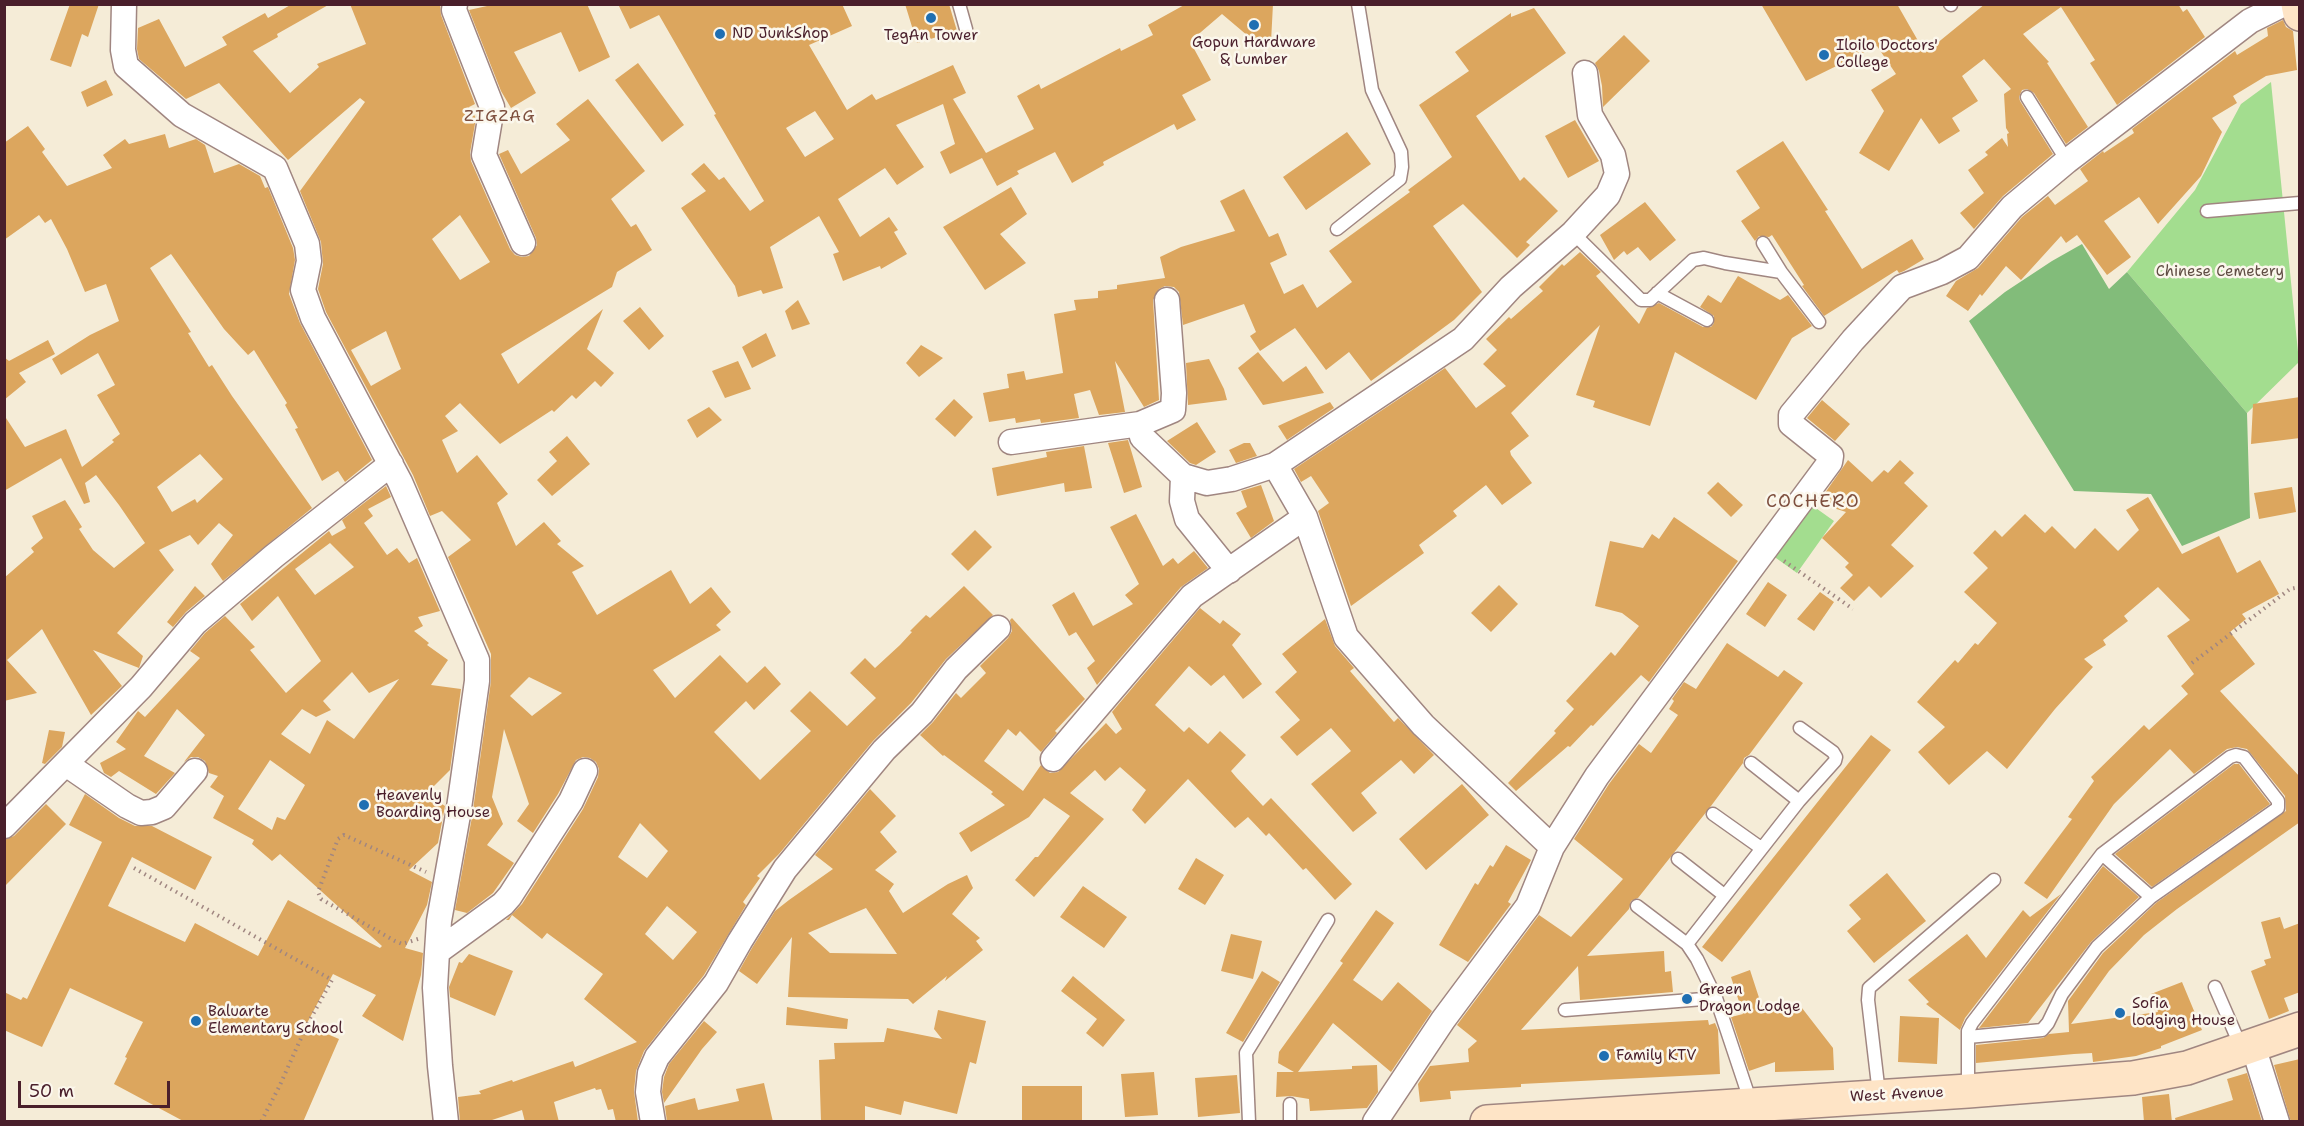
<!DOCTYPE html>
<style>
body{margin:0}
#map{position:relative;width:2304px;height:1126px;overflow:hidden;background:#f5ecd7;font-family:"Shantell Sans",sans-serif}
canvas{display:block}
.frame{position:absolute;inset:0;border:6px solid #4a1f2b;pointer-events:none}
.scale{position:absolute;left:18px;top:1081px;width:152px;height:27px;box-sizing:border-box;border:3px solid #4a1f2b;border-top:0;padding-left:8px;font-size:18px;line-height:21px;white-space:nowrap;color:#4a1f2b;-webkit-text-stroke:4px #fbf7ec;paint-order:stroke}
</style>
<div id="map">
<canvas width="2304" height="1126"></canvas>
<div class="frame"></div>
<div class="scale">50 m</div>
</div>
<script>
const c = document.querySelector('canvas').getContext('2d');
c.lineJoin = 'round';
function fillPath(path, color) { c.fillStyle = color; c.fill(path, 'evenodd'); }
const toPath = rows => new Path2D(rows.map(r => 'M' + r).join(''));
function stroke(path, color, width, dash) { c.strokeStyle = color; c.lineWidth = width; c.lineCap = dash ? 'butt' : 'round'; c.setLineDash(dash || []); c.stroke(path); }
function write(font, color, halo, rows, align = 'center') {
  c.font = font + ' "Shantell Sans",sans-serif'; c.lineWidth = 5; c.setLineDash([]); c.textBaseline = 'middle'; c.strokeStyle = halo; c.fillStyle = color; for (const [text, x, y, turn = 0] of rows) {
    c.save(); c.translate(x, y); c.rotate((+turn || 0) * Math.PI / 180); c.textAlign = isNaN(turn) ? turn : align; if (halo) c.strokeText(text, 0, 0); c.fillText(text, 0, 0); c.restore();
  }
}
const green = toPath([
 [2271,82,2299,362,2247,413,2127,272,2195,190,2241,104],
 [1806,501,1834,521,1797,573,1769,553]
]);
const forest = toPath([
 [2082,244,2109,289,2127,272,2247,413,2250,518,2182,546,2151,494,2074,491,1969,321,2005,292,2052,261]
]);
const building = toPath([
 [70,4,99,4,88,37,82,34,71,67,50,60],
 [292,4,330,4,277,34,278,37,253,51,290,93,319,67,317,64,366,44,350,4,440,4,441,15,475,104,469,107,476,118,470,153,471,161,510,249,515,255,522,257,529,256,537,245,536,238,499,154,508,150,521,174,570,140,556,124,588,99,645,171,611,199,631,227,636,224,652,250,617,272,612,287,501,354,518,384,603,309,587,349,614,373,601,387,595,381,576,399,572,395,554,412,552,410,500,444,460,403,445,416,458,431,442,440,457,473,477,455,508,494,497,503,516,546,544,522,561,541,557,544,584,566,572,572,597,615,671,570,690,604,711,587,731,612,716,625,721,630,653,670,675,698,720,655,747,683,765,666,781,684,754,710,746,701,714,732,760,780,811,731,790,711,810,691,847,726,876,698,850,673,865,658,875,668,900,645,912,632,910,631,926,615,930,618,964,586,993,615,946,659,911,703,873,741,779,854,757,876,760,878,743,902,746,905,704,975,644,1051,636,1071,634,1091,638,1122,616,1122,613,1109,608,1110,601,1089,596,1090,595,1088,554,1102,559,1122,525,1122,522,1110,486,1122,460,1122,458,1097,481,1094,479,1091,512,1080,513,1082,573,1061,575,1067,637,1042,584,999,603,974,547,933,542,939,512,915,509,920,506,920,522,904,583,809,598,777,599,769,596,762,590,758,583,757,576,760,558,794,533,833,517,821,529,804,504,729,492,797,503,824,487,845,514,863,493,893,467,913,455,910,472,817,491,681,491,654,448,557,471,540,442,511,430,516,413,475,326,312,318,289,323,264,321,242,300,191,365,102,360,98,288,160,219,83,186,99,139,59,137,49,138,28,159,19,185,67,227,45,222,37,265,13,268,18],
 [460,215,490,262,460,280,432,239],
 [386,331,401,369,371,386,351,350],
 [529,677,562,693,532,716,510,696],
 [640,823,668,851,647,878,618,857],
 [667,906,697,932,673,960,645,934],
 [496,4,587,4,610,57,579,72,561,32,514,52,536,93,511,108,501,91,469,10],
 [618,4,842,4,852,26,809,45,847,110,872,94,876,100,953,65,966,93,953,99,986,153,1034,129,1017,96,1039,84,1041,89,1120,48,1121,51,1153,35,1148,25,1186,4,1273,4,1271,42,1261,47,1222,14,1194,38,1196,42,1192,45,1211,80,1182,95,1196,120,1177,130,1174,124,1103,162,1104,165,1072,183,1055,152,1017,171,1019,174,997,186,982,158,950,174,940,152,955,144,943,104,896,125,924,167,897,185,885,168,838,199,860,237,889,217,898,230,894,232,907,254,881,269,880,266,843,281,833,254,839,252,819,216,770,247,783,288,763,294,761,290,738,297,735,286,681,208,706,191,691,174,704,163,719,180,724,177,750,211,764,201,714,115,716,114,659,15,630,29],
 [815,111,834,139,805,157,786,128],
 [905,4,949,4,957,31,917,43],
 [1761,4,1897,4,1925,53,1985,4,2178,4,2183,12,2187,9,2205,37,2117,105,2090,63,2095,60,2061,7,2023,34,2049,62,2047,63,2088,127,2066,144,2034,93,2027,89,2022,90,2019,97,2020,101,2053,154,2003,196,1974,229,1960,213,1984,193,1968,170,1988,155,1985,152,2002,138,2008,147,2007,134,2009,133,2006,128,2004,94,2011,89,1984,59,1962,76,1978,101,1952,118,1960,131,1939,144,1921,118,1889,171,1859,153,1884,111,1871,90,1896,74,1877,46,1806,81],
 [1534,8,1566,53,1476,116,1520,181,1524,177,1558,211,1526,242,1530,245,1517,258,1463,204,1433,226,1482,292,1454,320,1371,381,1349,352,1326,370,1295,328,1260,351,1250,336,1256,332,1244,304,1183,325,1179,292,1174,287,1165,286,1159,289,1153,300,1159,400,1144,407,1115,361,1125,412,1099,415,1090,390,1074,394,1079,418,1041,423,1040,419,1016,423,1015,418,989,422,983,393,1009,388,1007,374,1024,371,1026,380,1063,373,1054,314,1076,310,1074,300,1098,298,1098,291,1117,289,1117,285,1165,278,1160,257,1181,247,1235,231,1220,201,1244,189,1269,237,1278,233,1287,255,1270,263,1284,294,1303,284,1317,308,1352,282,1329,251,1410,192,1408,190,1452,157,1419,105,1469,71,1455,52,1511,13,1511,17],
 [2283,20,2286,27,2293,31,2297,70,2266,76,2233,96,2237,103,2212,118,2222,132,2201,176,2158,224,2139,197,2104,221,2131,257,2107,275,2077,235,2066,243,2061,236,2021,280,2006,266,1982,296,1980,294,1968,311,1946,296,1956,281,1978,268,2022,217,2048,196,2055,205,2088,181,2080,169,2103,151,2104,153,2134,133,2132,129,2235,51,2237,55,2268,36,2267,28],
 [1624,35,1650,61,1603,107,1602,86,1599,71,1595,63],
 [638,63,684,125,662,142,615,80],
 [106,80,113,95,87,107,81,92],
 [1575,120,1599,161,1568,178,1545,136],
 [28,126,45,149,42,152,67,186,112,168,103,155,125,139,129,144,165,134,169,148,196,139,205,145,214,173,239,164,260,176,265,188,268,187,293,248,295,260,289,294,300,323,372,460,345,482,338,471,322,481,295,429,298,428,285,405,287,403,254,350,248,355,224,329,171,254,150,268,191,332,188,333,209,367,212,365,232,396,312,508,223,581,211,564,233,535,219,523,198,545,190,535,159,550,174,570,117,633,143,656,139,668,93,650,122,686,91,715,42,629,7,660,37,693,4,701,4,578,34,552,31,548,43,538,32,516,65,500,82,527,79,529,93,550,114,568,145,543,119,505,96,475,85,483,90,502,84,504,61,458,4,491,4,415,25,447,66,429,82,467,114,442,112,440,120,434,97,395,115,385,98,353,61,375,52,359,90,335,119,321,106,284,85,292,67,249,51,219,45,223,39,215,4,240,4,143],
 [200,454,223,479,197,503,195,499,172,512,157,487],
 [1347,132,1371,164,1306,210,1283,177],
 [1783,141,1828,210,1825,211,1862,269,1912,239,1924,259,1904,271,1899,273,1897,270,1824,316,1802,286,1804,285,1772,235,1769,237,1759,236,1755,241,1741,221,1760,208,1736,171],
 [1011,187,1027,214,1000,234,1026,263,985,290,943,227],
 [1645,202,1676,240,1650,261,1638,247,1627,255,1624,251,1614,260,1600,235],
 [1580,252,1601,272,1596,276,1639,324,1647,308,1659,303,1703,327,1711,327,1714,323,1714,316,1700,307,1708,295,1721,303,1738,276,1780,300,1788,295,1812,326,1792,338,1756,400,1675,352,1650,426,1593,407,1595,401,1576,395,1600,325,1511,413,1529,436,1510,451,1511,455,1532,483,1502,505,1486,485,1453,511,1457,516,1419,545,1424,553,1351,606,1318,511,1329,503,1311,476,1301,482,1294,469,1445,368,1476,408,1506,386,1483,364,1497,350,1486,339,1509,317,1511,319,1543,291,1539,287,1562,264,1564,266],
 [798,300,810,324,792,330,785,311],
 [640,307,664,336,649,350,623,321],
 [766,333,776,356,752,368,742,347],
 [48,340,55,354,19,373,26,382,4,400,4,357,9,361],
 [921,345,943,358,919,377,906,363],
 [1258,352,1283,382,1306,366,1324,393,1263,405,1238,368],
 [1209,359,1224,389,1227,400,1188,405,1186,363],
 [738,361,751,389,725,398,712,371],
 [2300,397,2300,438,2251,444,2253,404],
 [954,399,973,417,955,437,935,419],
 [1822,400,1850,424,1835,441,1807,418],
 [1330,402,1334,408,1287,440,1278,426],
 [709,407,722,420,697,438,687,420],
 [1197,422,1216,452,1196,465,1190,463,1167,441],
 [567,436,590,464,552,496,537,480,557,461,549,452],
 [1128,440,1142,487,1124,493,1108,443],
 [1244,443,1250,443,1257,456,1236,463,1229,450],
 [1084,446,1092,488,1065,492,1064,483,997,496,992,468,1047,457,1046,452],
 [1848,460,1872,482,1884,470,1888,473,1900,460,1914,473,1904,483,1928,506,1891,545,1914,566,1881,598,1869,586,1854,601,1840,588,1853,575,1845,567,1849,563,1822,538,1846,512,1818,503],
 [1718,482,1743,505,1731,517,1707,493],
 [1261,485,1274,521,1251,538,1236,513,1247,507,1241,491],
 [386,486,391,497,368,509,373,516,364,523,387,555,397,548,409,563,417,558,440,611,418,617,423,626,414,631,429,643,427,645,448,660,431,685,461,689,450,770,426,794,445,806,438,843,409,870,432,882,427,905,405,948,423,953,421,975,403,1041,362,1016,376,995,333,974,306,1025,339,1039,303,1122,185,1122,114,1084,127,1058,125,1057,143,1022,70,988,42,1047,4,1030,4,992,21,1000,23,997,27,999,102,842,69,825,85,794,119,818,135,826,152,826,212,857,195,890,132,857,108,906,185,942,195,923,258,956,288,900,380,948,382,946,280,854,272,861,252,844,254,840,213,818,224,796,210,787,218,776,209,773,205,761,198,757,191,757,184,762,205,735,177,709,144,756,175,773,156,794,119,771,111,777,104,773,100,763,126,749,116,742,138,711,145,717,200,658,190,651,205,633,225,616,255,647,250,650,286,693,321,661,278,596,252,621,240,604,329,531,332,536,346,528,342,520],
 [330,543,354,567,315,595,295,569],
 [352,672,369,693,399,679,354,739,327,720,310,754,281,734,302,709,316,717,331,710,323,701],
 [270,760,305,785,285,820,277,817,272,830,238,809],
 [2292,487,2296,512,2259,519,2254,493],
 [2148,497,2182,554,2219,536,2237,573,2260,560,2279,594,2242,614,2246,619,2230,632,2255,664,2220,691,2300,777,2300,822,2177,909,2144,935,2109,971,2071,1024,2158,1012,2151,994,2182,982,2202,1030,2161,1046,2161,1048,2136,1056,2093,1062,2092,1053,2074,1054,1976,1063,1976,1045,2043,1038,2049,1034,2069,1032,2068,1001,2103,953,2156,903,2286,811,2285,796,2247,749,2237,747,2227,749,2194,774,2170,749,2114,804,2047,899,2024,883,2072,819,2068,817,2094,781,2091,777,2144,725,2149,730,2188,694,2181,686,2194,674,2167,636,2190,620,2158,587,2124,616,2128,621,2103,640,2106,645,2084,659,2093,667,2055,709,2007,769,1987,751,1949,785,1918,752,1945,727,1917,702,1955,660,1958,663,1975,643,1978,645,1997,623,1964,592,1988,568,1973,553,1995,530,2002,537,2025,514,2045,533,2052,526,2075,549,2095,528,2118,551,2139,530,2126,510],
 [1136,514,1163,566,1173,558,1178,564,1194,551,1208,568,1181,587,1097,685,1087,668,1095,661,1076,632,1069,636,1052,605,1074,592,1093,626,1133,604,1125,595,1139,584,1110,527],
 [1674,517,1738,561,1649,682,1641,675,1593,726,1591,725,1570,747,1568,746,1516,791,1508,783,1556,733,1554,731,1574,709,1566,701,1611,652,1615,656,1639,626,1622,613,1595,606,1610,541,1643,548,1652,534,1659,539],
 [975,530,992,547,968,571,951,554],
 [1768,582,1787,595,1765,627,1746,614],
 [1499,585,1518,604,1491,632,1471,613],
 [195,586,205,596,186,612,173,627,167,622],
 [1820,592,1834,602,1814,631,1797,619],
 [1200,608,1220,624,1223,620,1241,634,1232,645,1262,684,1243,699,1224,675,1211,686,1189,666,1155,705,1184,732,1189,727,1208,744,1220,731,1246,755,1231,771,1236,777,1263,806,1271,798,1352,884,1335,900,1306,868,1303,870,1269,833,1266,836,1248,817,1235,828,1188,779,1145,824,1132,810,1146,790,1120,767,1105,781,1095,770,1070,793,1104,819,1034,897,1015,880,1035,857,1038,857,1070,816,1044,798,1029,817,971,852,959,833,1005,805,991,794,993,792,944,755,943,756,920,735,933,722,956,693,961,698,986,673,980,666,1008,638,1012,631,1010,620,1012,618,1085,699,1055,731,1057,733,1041,752,1020,731,1016,736,1008,729,984,761,1023,791,1041,765,1050,773,1058,772,1106,723,1116,734,1122,729,1112,712],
 [1325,619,1335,646,1354,668,1350,671,1394,722,1398,718,1434,755,1414,774,1401,760,1361,793,1377,813,1353,832,1311,784,1351,751,1331,728,1297,756,1280,737,1300,720,1275,692,1297,672,1282,654],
 [1727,643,1778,677,1784,670,1803,683,1749,755,1744,758,1743,763,1711,806,1638,898,1631,901,1629,909,1587,956,1664,951,1665,972,1671,971,1673,992,1580,1000,1578,966,1521,1030,1708,1020,1709,1025,1715,1023,1718,1030,1720,1074,1521,1084,1521,1087,1450,1091,1451,1099,1420,1102,1418,1084,1430,1066,1469,1062,1468,1049,1477,1041,1457,1025,1539,915,1571,937,1623,879,1574,839,1609,784,1639,744,1651,753,1678,715,1669,709,1674,701,1672,699,1684,682,1696,689],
 [49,730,65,732,62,747,45,764,42,763],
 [1871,735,1891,750,1722,962,1702,947],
 [2234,764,2239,764,2270,804,2152,887,2115,854],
 [1462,784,1489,815,1426,870,1399,839],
 [870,789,896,816,880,832,897,852,875,870,894,884,889,891,903,913,948,884,967,875,973,888,952,914,980,938,976,941,983,950,945,981,947,976,913,1004,908,999,788,997,792,937,757,984,739,971,752,948,775,911,789,900,833,869,815,855],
 [866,908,897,954,830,953,808,933],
 [46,804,66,824,4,887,4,840,14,836],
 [1506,845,1531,860,1508,902,1511,904,1468,962,1439,945,1475,883,1478,885,1490,865,1493,867],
 [1196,858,1224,875,1205,905,1178,889],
 [2103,866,2139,897,2091,942,2028,1023,1979,1028],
 [1887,873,1926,921,1874,963,1847,931,1861,919,1849,905],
 [1083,886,1127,917,1104,948,1060,917],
 [2061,894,1965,1018,1960,1030,1926,1004,1929,1002,1908,980,1967,934,1986,958,2023,910,2030,917],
 [1376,910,1394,923,1353,980,1382,1001,1398,982,1432,1011,1391,1072,1333,1023,1298,1072,1352,1069,1352,1066,1377,1065,1378,1092,1367,1108,1310,1111,1309,1099,1291,1096,1276,1097,1277,1072,1294,1072,1278,1063,1279,1052,1343,963,1340,961],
 [2280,917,2284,929,2300,923,2300,992,2284,998,2289,1011,2269,1019,2251,971,2266,965,2264,960,2271,958,2261,922],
 [1231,934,1262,941,1253,979,1221,971],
 [469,954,513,971,495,1016,450,997,449,987,459,962,462,963],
 [1750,970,1763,1010,1802,1008,1833,1048,1834,1070,1775,1072,1775,1062,1749,1071,1731,1017,1743,1014,1731,977],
 [1262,971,1280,982,1243,1042,1226,1033],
 [1073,976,1125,1020,1103,1047,1086,1033,1097,1019,1061,991],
 [787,1007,848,1019,847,1029,786,1025],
 [938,1010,986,1021,976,1064,970,1062,957,1114,904,1101,901,1115,865,1106,865,1121,821,1121,819,1060,835,1059,834,1043,884,1042,887,1028,942,1039,934,1029],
 [1900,1016,1939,1018,1937,1064,1898,1062],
 [704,1021,717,1032,702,1049,664,1103,662,1092,664,1077,669,1064],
 [2300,1059,2300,1122,2291,1122,2274,1065],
 [1154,1072,1158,1115,1125,1117,1121,1074],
 [2247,1073,2262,1122,2176,1122,2175,1118,2233,1100,2227,1079],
 [1237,1075,1240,1113,1198,1117,1195,1078],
 [764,1083,773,1122,667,1122,665,1106,695,1098,698,1110,739,1101,736,1089],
 [1022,1086,1082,1086,1082,1121,1022,1121],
 [2169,1094,2172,1122,2144,1122,2142,1097]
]);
const path = toPath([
 [1784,561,1853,609],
 [2192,663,2290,589,2300,587],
 [134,868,332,980,307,1025,279,1087,261,1122],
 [418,939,402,944,395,941,321,899,318,892,338,839,344,835,426,872]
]);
const service = toPath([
 [959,4,966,29],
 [1950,4,1951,5],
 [2027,97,2067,161],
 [2207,211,2300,203],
 [1337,229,1400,179,1402,167,1401,152,1372,90,1358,4],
 [1573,233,1641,300,1650,300,1693,260,1704,258,1725,263,1781,272],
 [1763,243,1781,272,1819,322],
 [1657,293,1707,320],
 [1751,763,1799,801],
 [1713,814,1761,848],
 [2102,854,2151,897],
 [1678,859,1724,895],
 [1637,906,1687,944,1697,959,1716,998,1751,1103],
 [1687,944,1799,801,1835,761,1836,757,1833,752,1800,728],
 [2215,987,2241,1047],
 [1565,1010,1716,998],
 [1968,1037,2042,1030,2048,1023,2062,994,2097,947,2151,897,2278,808,2278,801,2244,757,2236,755,2230,757,2102,854,1972,1023,1968,1031,1968,1091],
 [1879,1094,1868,1000,1869,988,1994,880],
 [1249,1122,1246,1053,1328,920],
 [1290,1122,1290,1104]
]);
const minor = toPath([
 [124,4,123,50,126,66,182,115,275,168,307,244,309,261,303,290,313,318,400,482,477,660,477,681,458,815,439,921,437,952,435,988,440,1066,446,1122],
 [455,4,454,10,492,107,484,155,523,243],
 [1167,300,1174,393,1173,410,1140,424,1142,437,1183,476,1207,483,1232,479,1275,465,1463,339,1511,287,1573,233,1608,195,1617,174,1613,155,1590,115,1585,73],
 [1011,442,1140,424],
 [1275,465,1305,517,1346,637,1423,725,1552,847],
 [1183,476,1182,501,1187,519,1229,571],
 [1053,759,1192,596,1305,517],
 [66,764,127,806,141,813,152,812,164,807,195,771],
 [4,826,141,687,195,623,274,556,391,464],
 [437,952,503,904,510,896,571,801,585,771],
 [2253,1046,2277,1122],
 [653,1122,648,1092,650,1073,657,1057,716,983,740,941,785,869,884,750,922,713,956,669,998,628],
 [1375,1122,1443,1020,1528,906,1552,847,1597,776,1830,462,1831,456,1791,424,1791,415,1853,340,1902,287,1942,272,1968,258,2012,207,2067,161,2250,21,2284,4]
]);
const secondary = toPath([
 [2298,4,2300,14],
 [1487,1122,1968,1091,2133,1078,2187,1068,2300,1029]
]);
const markers = [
 [931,18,6,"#1f6fb2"],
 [1254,25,6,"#1f6fb2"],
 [720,34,6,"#1f6fb2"],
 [1824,55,6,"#1f6fb2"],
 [364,805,6,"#1f6fb2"],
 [1687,999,6,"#1f6fb2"],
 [2120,1013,6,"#1f6fb2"],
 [196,1021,6,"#1f6fb2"],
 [1604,1056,6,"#1f6fb2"]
];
const poiNames = [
 ["ND JunkShop",732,34],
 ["TegAn Tower",931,36,"center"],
 ["Gopun Hardware",1254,43,"center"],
 ["& Lumber",1254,60,"center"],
 ["Iloilo Doctors'",1836,46],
 ["College",1836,63],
 ["Heavenly",376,796],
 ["Boarding House",376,813],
 ["Green",1699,990],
 ["Dragon Lodge",1699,1007],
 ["Sofia",2132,1004],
 ["lodging House",2132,1021],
 ["Baluarte",208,1012],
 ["Elementary School",208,1029],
 ["Family KTV",1616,1056]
];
const parkNames = [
 ["Chinese Cemetery",2220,272]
];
const streetNames = [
 ["West Avenue",1897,1095,-3]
];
const neighbourhoodNames = [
 ["ZIGZAG",500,117]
];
const quarterNames = [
 ["COCHERO",1813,502]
];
fillPath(green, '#a3dd8f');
fillPath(forest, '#82bc7a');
fillPath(building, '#dca65e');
stroke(service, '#a08681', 15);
stroke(minor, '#a08681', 27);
stroke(secondary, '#a08681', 36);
stroke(path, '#a08681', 4, [1.5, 4.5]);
stroke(service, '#fff', 12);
stroke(minor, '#fff', 24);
stroke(secondary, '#fee4c6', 33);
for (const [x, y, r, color] of markers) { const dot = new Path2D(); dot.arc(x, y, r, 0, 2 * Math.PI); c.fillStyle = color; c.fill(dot); stroke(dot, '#fbf7ec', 2); }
write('15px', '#4a1f2b', '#fbf7ec', poiNames, 'left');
write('15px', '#604e44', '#fbf7ec', parkNames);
write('15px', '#4a1f2b', '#fbf7ec', streetNames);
c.letterSpacing = '1.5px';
write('16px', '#7d4e3d', '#fbf7ec', neighbourhoodNames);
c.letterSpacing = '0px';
c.letterSpacing = '1.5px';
write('18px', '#7d4e3d', '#fbf7ec', quarterNames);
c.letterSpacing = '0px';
</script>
